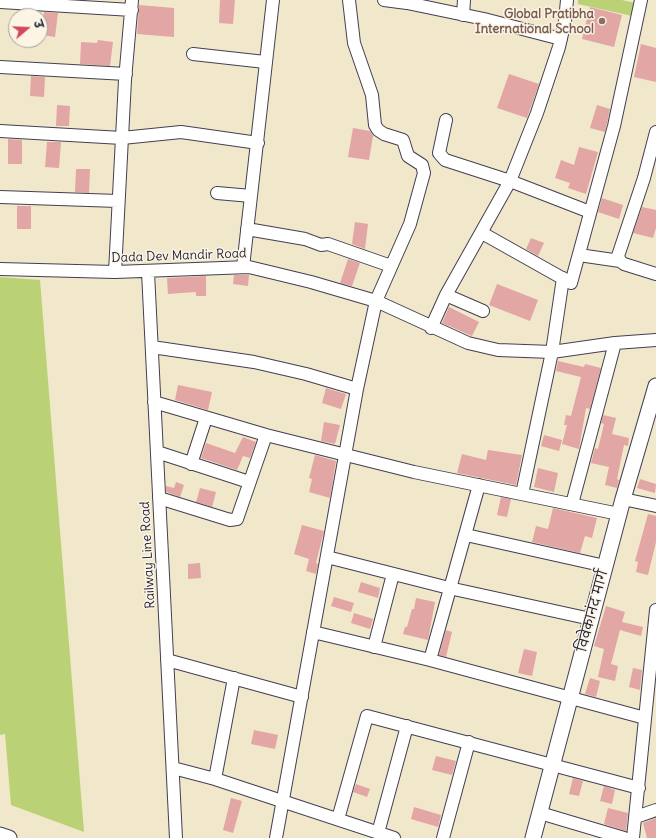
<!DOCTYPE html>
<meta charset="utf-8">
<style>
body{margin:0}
#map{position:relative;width:656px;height:838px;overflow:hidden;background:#f1e7cb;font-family:Delius,"Playpen Sans Deva",sans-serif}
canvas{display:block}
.north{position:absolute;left:8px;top:8px;width:40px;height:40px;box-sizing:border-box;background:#fcf5e5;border:1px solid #a5a1a1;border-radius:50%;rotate:71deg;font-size:11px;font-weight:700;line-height:16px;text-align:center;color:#22223b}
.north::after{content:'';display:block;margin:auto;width:14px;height:18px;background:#d1495b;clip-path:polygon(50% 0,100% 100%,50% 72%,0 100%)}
</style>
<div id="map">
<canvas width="656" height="838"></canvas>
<div class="north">उ</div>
</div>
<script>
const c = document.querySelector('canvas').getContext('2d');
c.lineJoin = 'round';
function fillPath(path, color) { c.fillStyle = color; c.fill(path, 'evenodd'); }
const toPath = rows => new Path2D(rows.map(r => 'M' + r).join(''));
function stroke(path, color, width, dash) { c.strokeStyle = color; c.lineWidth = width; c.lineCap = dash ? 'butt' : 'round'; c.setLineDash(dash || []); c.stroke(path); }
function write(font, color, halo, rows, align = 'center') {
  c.font = font + ' Delius,"Playpen Sans Deva",sans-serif'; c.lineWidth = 3; c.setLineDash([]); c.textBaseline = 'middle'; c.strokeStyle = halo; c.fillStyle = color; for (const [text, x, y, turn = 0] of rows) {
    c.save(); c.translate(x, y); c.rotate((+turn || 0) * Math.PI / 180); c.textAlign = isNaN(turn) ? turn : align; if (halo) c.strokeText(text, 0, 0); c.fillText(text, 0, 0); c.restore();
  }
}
const green = toPath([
 [578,0,622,0,635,3,632,16,578,4],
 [0,277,40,280,84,832,11,805,5,734,0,735]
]);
const building = toPath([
 [220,0,235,0,233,24,219,23],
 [139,5,174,8,174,37,137,34],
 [590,7,622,15,614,47,582,39],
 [44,12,58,13,55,37,42,35],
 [98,40,113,42,110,66,80,64,81,42,97,43],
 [641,44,656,48,656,82,634,77],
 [509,74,539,84,527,118,497,108],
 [31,76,45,77,44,97,30,96],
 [57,105,70,106,69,126,56,126],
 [597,105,610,109,605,132,590,128],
 [353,128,370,131,373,136,369,160,348,157],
 [8,139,22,140,22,164,8,164],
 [47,142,61,142,59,168,45,167],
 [579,147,598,152,586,194,568,188,570,183,555,178,561,160,574,165],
 [76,169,90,169,89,193,75,192],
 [602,198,623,205,619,219,598,212],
 [17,206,31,206,31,229,17,229],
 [642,207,656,210,656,228,653,238,633,233],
 [355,222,368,224,365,249,352,244],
 [531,238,544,243,538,256,526,249],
 [348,259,360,263,352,286,340,283],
 [234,275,249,275,248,286,233,284],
 [206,276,206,296,196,296,196,292,168,294,167,278],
 [497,284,538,300,530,321,489,305],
 [449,307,479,322,472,336,442,323],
 [558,361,584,367,585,364,601,368,590,409,586,408,579,449,562,444,567,425,564,425,566,415,571,416,581,377,556,371],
 [178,385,212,392,208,410,175,400],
 [326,388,346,394,341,409,322,403],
 [603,415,616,418,612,434,629,438,628,446,624,445,617,479,619,480,617,488,605,485,609,467,591,463,595,448,598,449,604,424,601,423],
 [324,422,340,425,335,444,321,441],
 [544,435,562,440,559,451,541,446],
 [243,437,256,442,250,458,243,456,237,470,201,458,206,443,235,453],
 [488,450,522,455,516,485,457,473,462,454,486,460],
 [315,455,336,461,330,498,309,492,312,479,309,478],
 [538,468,558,473,554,492,534,487],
 [640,479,656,484,655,493,637,488],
 [176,482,184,485,180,497,166,492,166,486,174,488],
 [200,488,216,492,212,507,196,502],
 [501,497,511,499,507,517,497,515],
 [553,508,597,518,592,538,585,536,580,553,532,542,536,526,548,529],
 [648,514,656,516,656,542,648,575,636,572,638,562,635,561],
 [302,525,324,531,316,563,318,564,316,574,306,571,309,559,294,554],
 [200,563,201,578,188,579,188,564],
 [361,582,380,588,378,598,358,592],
 [334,597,354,603,351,612,331,606],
 [416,598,435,602,428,640,403,634,405,627,407,627,412,609,414,609],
 [606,606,625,612,622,622,643,627,641,636,620,630,611,664,618,666,615,681,598,677,604,649,594,646],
 [354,613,373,619,370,629,351,623],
 [446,630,452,632,446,657,439,655],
 [524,649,537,652,532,676,518,673],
 [633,668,642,670,640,690,629,687],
 [590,678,600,681,596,697,585,694],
 [254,730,278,735,275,749,251,744],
 [436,756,456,761,452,775,432,770],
 [573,778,583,781,579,796,569,794],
 [356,784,370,789,367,797,353,792],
 [604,786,615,790,612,804,600,801],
 [231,798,242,801,233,833,223,830],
 [414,807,441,815,438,827,411,819],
 [608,808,628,813,626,831,604,824],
 [656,818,656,838,647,838,643,823]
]);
const minor = toPath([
 [384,0,407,3,484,19,561,39],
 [0,2,132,10],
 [463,15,464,0],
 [193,54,265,62],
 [0,67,126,74],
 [446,120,439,153,445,160,510,181,590,212],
 [0,131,122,138,181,132,258,143],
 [656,132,644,178,618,256,620,261,624,264,656,274],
 [217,193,251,196],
 [0,197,118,201],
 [247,229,305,239,321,245,328,244,391,266],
 [482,233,571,283,614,126,641,0],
 [579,255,620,261],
 [243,267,273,0],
 [0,269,115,272,249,267,311,282,376,301,468,343,498,350,552,352,615,343,656,340],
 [115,272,125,80,132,0],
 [148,272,176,838],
 [446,295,483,311],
 [431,328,446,295,510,181,537,113,559,47,565,21,567,0],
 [152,347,254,362,306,374,357,389],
 [154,402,266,435,414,472,619,514],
 [157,452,249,482],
 [191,464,206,418],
 [522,494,552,352,563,278],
 [159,498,230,520,237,519,266,435],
 [623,499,656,506],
 [572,504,615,343],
 [466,535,605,566],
 [327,557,449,588,591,619],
 [313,632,430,660,645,718],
 [374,647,393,574],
 [167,660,302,697],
 [430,660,479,485],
 [173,768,215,779,394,838],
 [215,779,234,678],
 [540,813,624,838],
 [636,817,656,810],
 [338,819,367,716,639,788],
 [378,833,407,726],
 [276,838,357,389,376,301,410,224,424,173,422,165,408,156,403,140,384,134,378,130,375,125,372,95,354,43,349,0],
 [443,838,469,742],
 [633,838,656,610]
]);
const tertiary = toPath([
 [0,835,9,838],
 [533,838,623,499,656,386]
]);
const markers = [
 [602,21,4,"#8d6e63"]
];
const educationNames = [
 ["Global Pratibha",594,14],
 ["International School",594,29]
];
const streetNames = [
 ["Dada Dev Mandir Road",179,256,-2],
 ["Railway Line Road",148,555,-93],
 ["विवेकानंद मार्ग",593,611,-75]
];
fillPath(green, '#bbd175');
fillPath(building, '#e2a6a4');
stroke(minor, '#414051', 14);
stroke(tertiary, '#414051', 17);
stroke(minor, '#fff', 12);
stroke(tertiary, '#fff', 15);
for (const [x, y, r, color] of markers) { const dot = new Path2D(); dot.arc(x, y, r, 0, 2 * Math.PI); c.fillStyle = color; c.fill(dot); stroke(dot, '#fcf5e5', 1.5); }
write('bold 13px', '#785e54', '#fcf5e5', educationNames, 'right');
write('13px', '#22223b', '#fcf5e5', streetNames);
</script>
